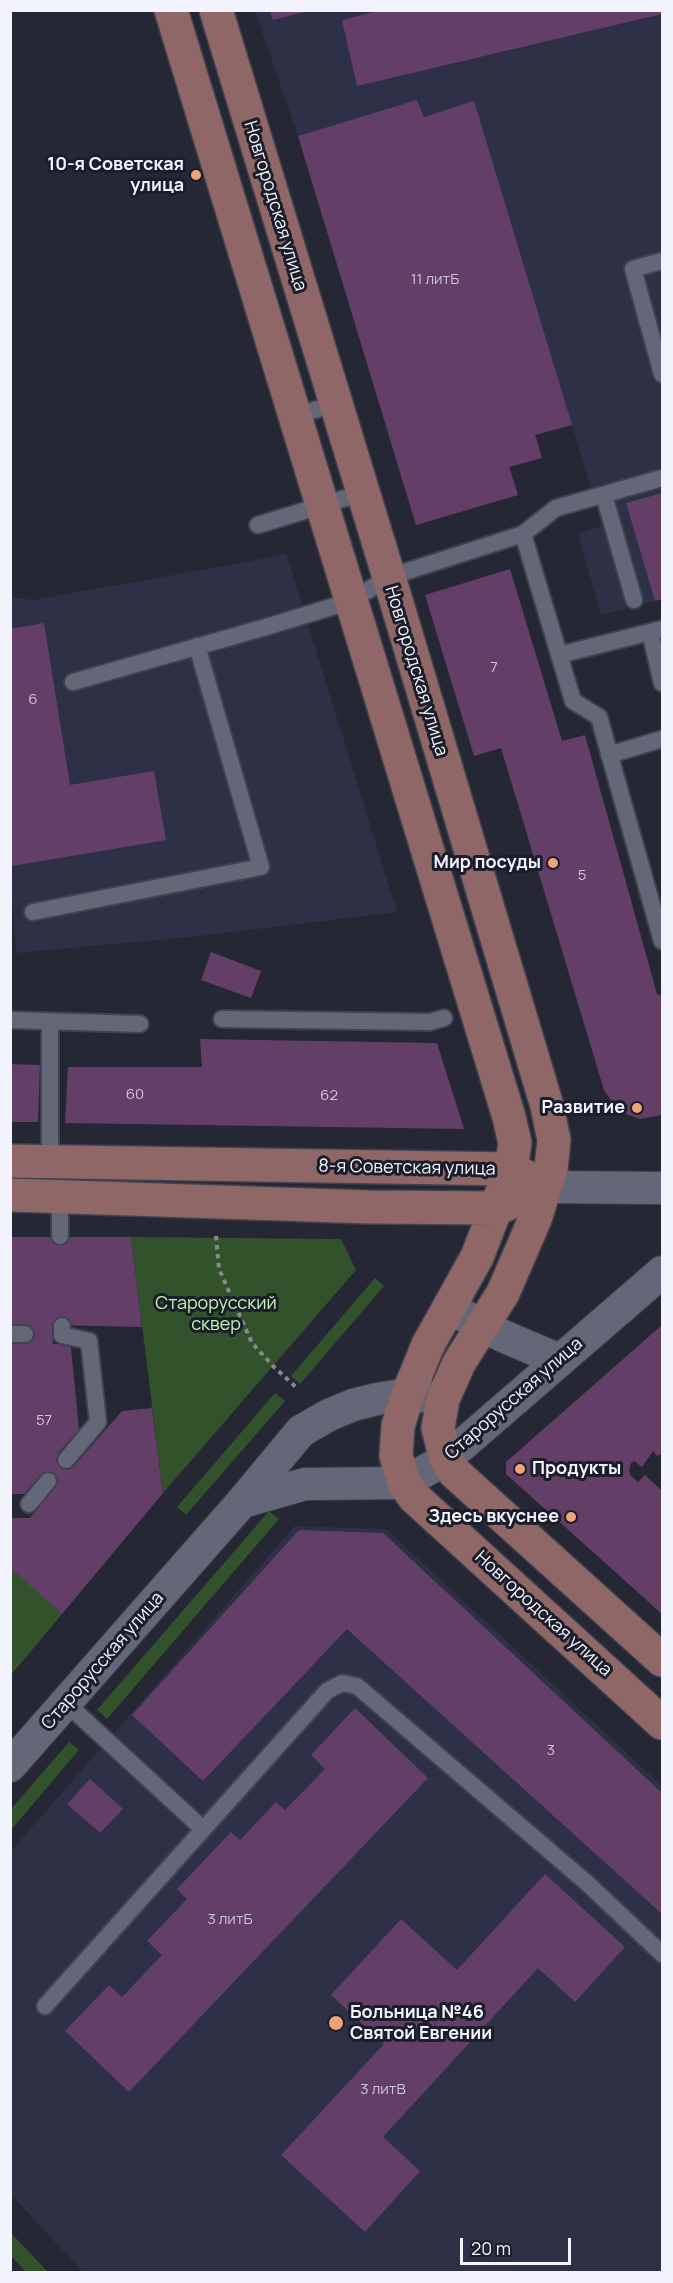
<!DOCTYPE html>
<meta charset="utf-8">
<style>
body{margin:0}
#map{position:relative;width:673px;height:2283px;overflow:hidden;background:#252735;font-family:Manrope,sans-serif}
canvas{display:block}
.frame{position:absolute;inset:0;border:12px solid #f2f3fd;pointer-events:none}
.scale{position:absolute;left:460px;top:2238px;width:111px;height:27px;box-sizing:border-box;border:3px solid #f2f3fd;border-top:0;padding-left:8px;font-size:18px;line-height:21px;white-space:nowrap;color:#f2f3fd;-webkit-text-stroke:4px #1c1d2b;paint-order:stroke}
</style>
<div id="map">
<canvas width="673" height="2283"></canvas>
<div class="frame"></div>
<div class="scale">20 m</div>
</div>
<script>
const c = document.querySelector('canvas').getContext('2d');
c.lineJoin = 'round';
function fillPath(path, color) { c.fillStyle = color; c.fill(path, 'evenodd'); }
const toPath = rows => new Path2D(rows.map(r => 'M' + r).join(''));
function stroke(path, color, width, dash) { c.strokeStyle = color; c.lineWidth = width; c.lineCap = dash ? 'butt' : 'round'; c.setLineDash(dash || []); c.stroke(path); }
function write(font, color, halo, rows, align = 'center') {
  c.font = font + ' Manrope,sans-serif'; c.lineWidth = 6; c.setLineDash([]); c.textBaseline = 'middle'; c.strokeStyle = halo; c.fillStyle = color; for (const [text, x, y, turn = 0] of rows) {
    c.save(); c.translate(x, y); c.rotate((+turn || 0) * Math.PI / 180); c.textAlign = isNaN(turn) ? turn : align; if (halo) c.strokeText(text, 0, 0); c.fillText(text, 0, 0); c.restore();
  }
}
const built = toPath([
 [255,11,662,11,662,599,601,615,578,534,602,526,572,425,536,435,542,458,510,467,518,495,416,525,298,136],
 [286,553,397,912,191,937,16,953,10,866,10,597,33,600,247,562],
 [295,1526,386,1529,662,1786,662,2272,83,2272,11,2195,11,1851]
]);
const green = toPath([
 [131,1237,341,1239,356,1270,163,1493],
 [375,1278,384,1286,300,1384,291,1376],
 [275,1393,285,1401,186,1515,177,1507],
 [269,1511,279,1519,107,1719,97,1710],
 [11,1568,62,1614,11,1675],
 [69,1742,79,1750,11,1830,11,1809],
 [10,2233,11,2233,48,2272,26,2272,11,2256]
]);
const building = toPath([
 [270,10,307,10,308,11,273,20],
 [381,10,662,10,662,14,357,86,342,20],
 [417,100,424,117,474,101,572,425,535,435,542,458,509,467,518,495,416,525,298,136],
 [662,493,662,599,655,601,626,503],
 [510,569,562,741,585,735,657,994,662,996,662,1115,640,1119,618,1111,604,1090,501,748,474,756,425,595],
 [44,623,70,785,154,771,166,840,12,866,10,629],
 [211,952,261,971,251,998,201,980],
 [200,1039,437,1043,464,1129,65,1123,68,1067,202,1067],
 [10,1064,40,1065,38,1122,10,1122],
 [10,1237,131,1237,142,1327,52,1325,53,1344,66,1344,71,1348,79,1430,58,1453,74,1466,122,1411,152,1408,163,1493,62,1614,10,1568,10,1518,30,1518,55,1487,41,1475,24,1494,10,1494,10,1342,25,1334,25,1325,10,1325],
 [662,1325,662,1454,657,1456,653,1451,642,1467,634,1461,631,1463,629,1470,630,1475,638,1482,645,1475,662,1491,662,1614,506,1474,506,1462],
 [299,1530,383,1533,662,1793,662,1914,347,1629,203,1781,132,1715],
 [355,1708,428,1778,129,2092,65,2031,109,1985,122,1997,162,1955,147,1941,187,1899,177,1889,231,1832,240,1840,276,1802,285,1810,325,1769,311,1755],
 [90,1779,123,1809,100,1833,67,1804],
 [545,1874,625,1947,575,2002,538,1968,383,2137,420,2171,365,2232,281,2155,384,2044,331,1995,401,1919,457,1970]
]);
const path = toPath([
 [216,1236,219,1269,252,1343,273,1366,298,1389]
]);
const lane = toPath([
 [662,261,633,269,662,374],
 [294,416,335,404],
 [604,495,634,600],
 [258,525,362,493],
 [523,534,573,701,599,717,662,941],
 [650,632,662,683],
 [559,655,662,629],
 [73,682,266,627,351,601,389,577,523,534,556,508,662,478],
 [609,755,662,739],
 [33,912,261,867,197,646],
 [222,1019,430,1022,444,1018],
 [10,1020,140,1024],
 [50,1168,50,1022],
 [60,1236,60,1196],
 [62,1326,62,1335,89,1341,98,1422,66,1460],
 [10,1334,25,1334],
 [29,1504,48,1481],
 [66,1703,203,1829],
 [45,2006,327,1691,342,1683,357,1686,587,1883,662,1954]
]);
const street = toPath([
 [546,1187,662,1188],
 [449,1308,503,1336,559,1360],
 [242,1502,305,1484,404,1483,446,1459,662,1272],
 [10,1766,242,1502,301,1431,329,1415,353,1405,377,1399,408,1394,443,1399]
]);
const secondary = toPath([
 [171,10,509,1117,515,1143,511,1169,477,1257,428,1345,408,1394,398,1426,396,1456,404,1483,414,1497,662,1723],
 [216,10,389,577,547,1106,554,1140,551,1169,535,1219,503,1293,459,1363,443,1399,438,1428,446,1459,454,1472,476,1492,662,1660],
 [10,1161,511,1169,529,1178],
 [10,1195,369,1207,498,1208,517,1200]
]);
const markers = [
 [196,175,6,"#efa377"],
 [553,863,6,"#efa377"],
 [637,1108,6,"#efa377"],
 [520,1469,6,"#efa377"],
 [571,1517,6,"#efa377"],
 [336,2023,8,"#efa377"]
];
const numberNames = [
 ["11 литБ",435,280],
 ["7",494,668],
 ["6",33,700],
 ["5",582,876],
 ["60",135,1095],
 ["62",329,1096],
 ["57",44,1421],
 ["3",551,1751],
 ["3 литБ",230,1920],
 ["3 литВ",383,2090]
];
const poiNames = [
 ["10-я Советская",184,165],
 ["улица",184,186],
 ["Мир посуды",541,863],
 ["Развитие",625,1108],
 ["Продукты",532,1469,"left"],
 ["Здесь вкуснее",559,1517],
 ["Больница №46",350,2013,"left"],
 ["Святой Евгении",350,2034,"left"]
];
const streetNames = [
 ["Новгородская улица",275,206,73],
 ["Новгородская улица",416,671,73],
 ["8-я Советская улица",407,1168,1],
 ["Старорусская улица",514,1399,-41],
 ["Новгородская улица",543,1614,42],
 ["Старорусская улица",103,1661,-49]
];
const parkNames = [
 ["Старорусский",216,1304],
 ["сквер",216,1325]
];
fillPath(built, '#2e3045');
fillPath(green, '#32522c');
fillPath(building, '#633f67');
stroke(lane, '#40424e', 20);
stroke(street, '#40424e', 34);
stroke(secondary, '#40424e', 36);
stroke(path, '#868894', 4, [4.5, 4.5]);
stroke(lane, '#646777', 16);
stroke(street, '#646777', 32);
stroke(secondary, '#8e6766', 33);
for (const [x, y, r, color] of markers) { const dot = new Path2D(); dot.arc(x, y, r, 0, 2 * Math.PI); c.fillStyle = color; c.fill(dot); stroke(dot, '#1c1d2b', 2); }
write('15px', '#cec6d8', null, numberNames);
write('bold 18px', '#f2f3fd', '#1c1d2b', poiNames, 'right');
write('18px', '#f2f3fd', '#1c1d2b', streetNames);
write('18px', '#bdf7b2', '#1c1d2b', parkNames);
</script>
